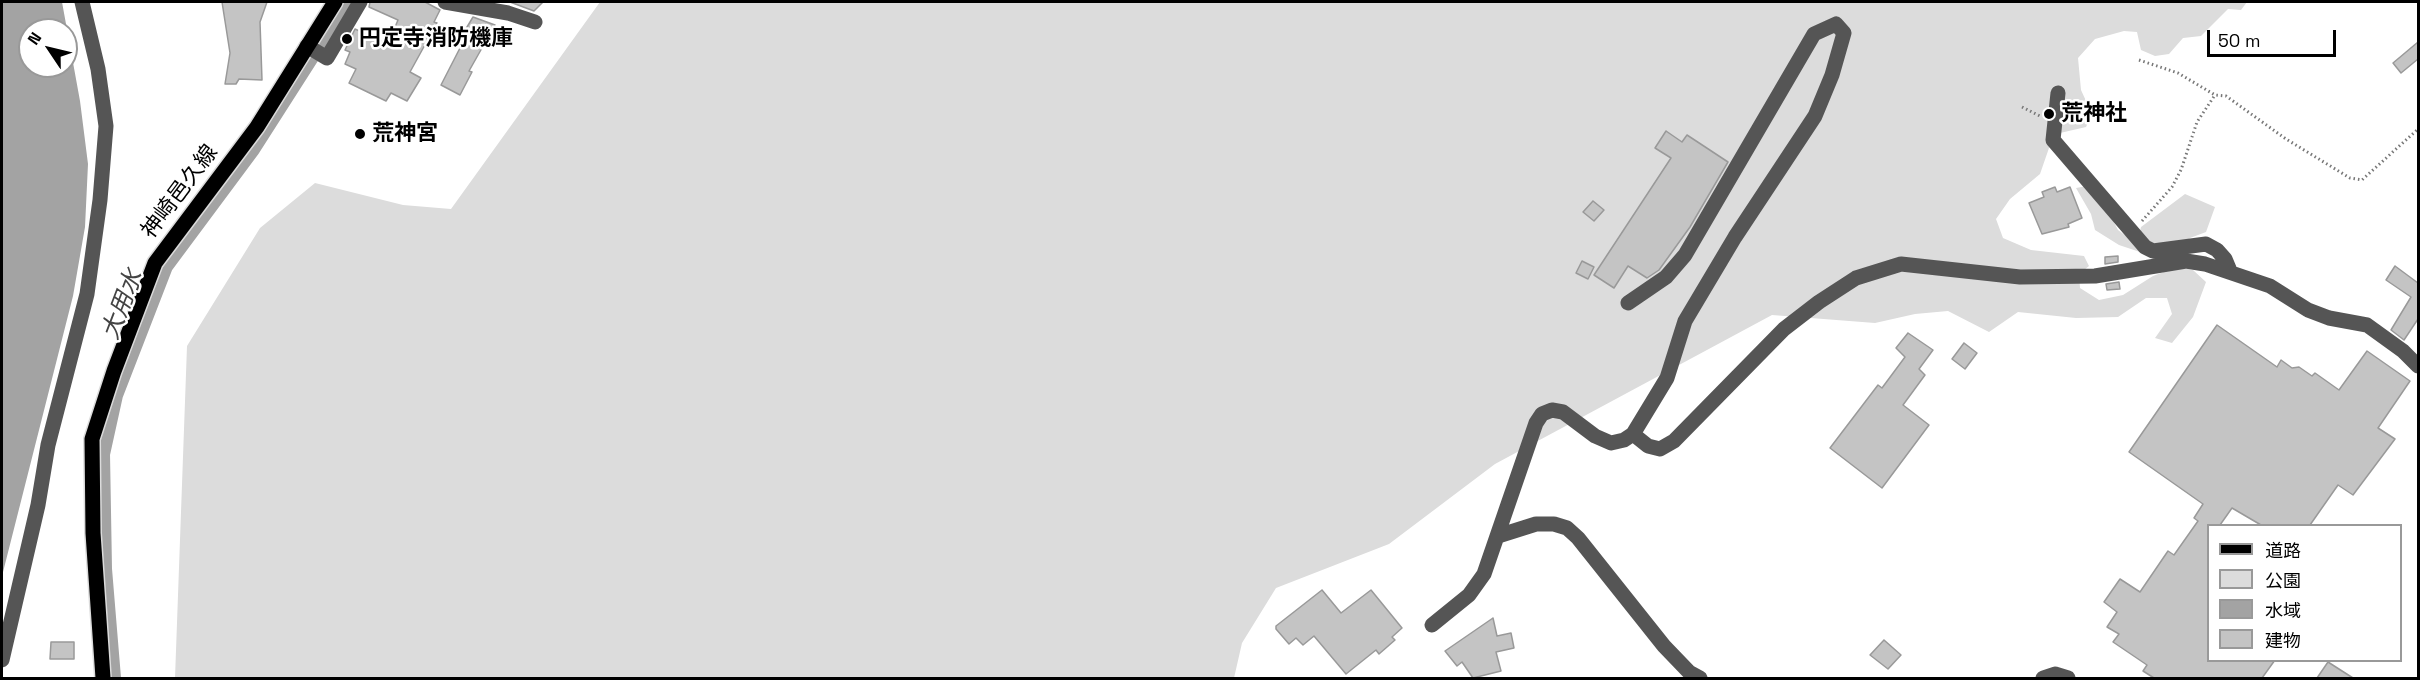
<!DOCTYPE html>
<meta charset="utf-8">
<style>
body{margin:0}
#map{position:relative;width:2420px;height:680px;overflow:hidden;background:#fff;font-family:"Space Grotesk","Noto Sans JP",sans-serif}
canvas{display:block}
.frame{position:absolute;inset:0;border:3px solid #000;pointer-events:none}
.legend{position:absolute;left:2207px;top:524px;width:195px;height:138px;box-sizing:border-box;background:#fff;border:2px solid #999;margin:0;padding:8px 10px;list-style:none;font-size:18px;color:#000}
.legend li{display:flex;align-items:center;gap:12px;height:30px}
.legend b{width:30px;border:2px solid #999}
.north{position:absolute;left:18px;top:18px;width:60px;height:60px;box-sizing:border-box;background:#fff;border:2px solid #999;border-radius:50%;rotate:305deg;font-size:16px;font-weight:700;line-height:24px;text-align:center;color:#000}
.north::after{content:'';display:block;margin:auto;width:21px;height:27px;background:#000;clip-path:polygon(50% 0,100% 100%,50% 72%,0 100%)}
.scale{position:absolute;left:2207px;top:30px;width:129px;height:27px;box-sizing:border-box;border:3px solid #000;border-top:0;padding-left:8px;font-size:18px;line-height:21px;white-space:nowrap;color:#000;-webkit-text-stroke:4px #fff;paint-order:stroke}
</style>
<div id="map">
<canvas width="2420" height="680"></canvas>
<div class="frame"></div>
<ul class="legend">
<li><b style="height:8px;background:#000"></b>道路</li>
<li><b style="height:16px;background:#dcdcdc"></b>公園</li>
<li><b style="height:16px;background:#a3a3a3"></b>水域</li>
<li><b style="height:16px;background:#c4c4c4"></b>建物</li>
</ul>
<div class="north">N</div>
<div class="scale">50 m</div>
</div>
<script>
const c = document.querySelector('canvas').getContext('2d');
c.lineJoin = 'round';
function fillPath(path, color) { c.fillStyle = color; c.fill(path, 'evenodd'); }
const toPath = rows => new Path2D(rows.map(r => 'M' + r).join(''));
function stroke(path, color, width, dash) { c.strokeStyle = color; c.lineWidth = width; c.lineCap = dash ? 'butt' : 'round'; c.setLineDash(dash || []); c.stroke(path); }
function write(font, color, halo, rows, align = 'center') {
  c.font = font + ' "Space Grotesk","Noto Sans JP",sans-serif'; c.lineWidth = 5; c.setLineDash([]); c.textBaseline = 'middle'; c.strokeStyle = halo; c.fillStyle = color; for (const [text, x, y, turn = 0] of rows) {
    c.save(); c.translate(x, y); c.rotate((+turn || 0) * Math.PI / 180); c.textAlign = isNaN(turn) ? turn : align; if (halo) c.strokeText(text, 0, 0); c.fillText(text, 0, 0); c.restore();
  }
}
const green = toPath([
 [600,2,2247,2,2241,10,2228,9,2201,36,2183,38,2169,54,2155,56,2141,50,2137,32,2124,31,2095,39,2078,58,2081,90,2092,114,2086,127,2060,133,2049,148,2040,174,2010,199,1996,219,2003,238,2031,250,2084,256,2089,266,2079,274,2080,288,2099,300,2123,295,2153,276,2177,267,2193,270,2206,282,2193,317,2172,343,2155,338,2172,314,2167,298,2146,298,2118,317,2076,318,2018,312,1989,332,1948,311,1915,314,1875,323,1772,315,1495,464,1389,544,1276,588,1242,643,1234,678,175,678,187,346,260,228,315,183,403,205,451,209],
 [2087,186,2107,209,2118,230,2130,239,2139,235,2141,227,2185,194,2215,207,2206,232,2190,238,2172,256,2155,257,2119,245,2095,230,2091,214,2076,188]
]);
const water = toPath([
 [2,2,62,2,80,101,88,164,85,227,73,296,2,576],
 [30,30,66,30,66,66,30,66]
]);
const canal = toPath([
 [112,678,103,569,101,454,114,395,164,266,251,149,345,2]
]);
const building = toPath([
 [222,2,267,2,260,22,262,80,239,79,236,84,225,84,230,53,222,2],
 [370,2,425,2,440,10,434,22,437,23,410,72,421,78,407,101,391,93,386,101,349,83,356,69,345,64,350,52,345,50,355,29,388,44,398,20,369,7,370,2],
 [510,2,543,2,534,11,510,2],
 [473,17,495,25,469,71,472,72,460,95,441,85,461,46,452,42,459,29,464,32,473,17],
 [2418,42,2418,59,2401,73,2393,63,2418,42],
 [1666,131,1682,142,1687,135,1728,162,1690,227,1659,270,1647,278,1628,266,1614,288,1594,275,1671,158,1655,148,1666,131],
 [2055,187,2057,192,2070,187,2082,218,2068,224,2069,227,2042,234,2029,203,2044,197,2042,192,2055,187],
 [1593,201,1604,210,1594,221,1583,212,1593,201],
 [2118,256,2118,262,2105,264,2105,257,2118,256],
 [1582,261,1594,267,1588,279,1576,273,1582,261],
 [2395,266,2418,283,2418,319,2404,340,2391,330,2411,297,2386,280,2395,266],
 [2119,282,2120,289,2107,290,2106,284,2119,282],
 [2217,325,2277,367,2281,360,2292,368,2299,367,2312,376,2315,373,2339,390,2367,351,2410,381,2378,428,2395,439,2353,495,2338,485,2310,525,2261,525,2232,508,2220,525,2208,525,2208,660,2275,660,2262,678,2154,678,2143,671,2147,665,2113,642,2119,634,2107,627,2117,612,2104,602,2120,579,2140,592,2168,551,2174,555,2198,521,2194,518,2203,504,2129,452,2217,325],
 [1908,333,1933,350,1919,369,1925,375,1903,405,1929,425,1882,488,1830,448,1878,385,1882,388,1905,357,1896,348,1908,333],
 [1964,343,1977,353,1965,369,1952,359,1964,343],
 [1322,590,1341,613,1371,590,1402,628,1392,637,1395,640,1379,654,1376,650,1346,674,1314,636,1303,645,1296,638,1289,644,1276,629,1276,626,1322,590],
 [1493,618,1497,636,1511,633,1514,648,1496,652,1501,671,1473,678,1462,662,1457,666,1445,651,1493,618],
 [1884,640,1901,655,1888,669,1870,655,1884,640],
 [51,642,74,642,74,659,50,659,51,642],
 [2328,662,2353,678,2317,678,2328,662]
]);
const path = toPath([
 [2139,60,2178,73,2215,95,2226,96,2286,139,2350,178,2362,180,2418,129],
 [2022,107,2040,116],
 [2142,221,2172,187,2181,170,2197,122,2215,95]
]);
const minor = toPath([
 [445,2,508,13,535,22],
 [307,46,327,58,360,2],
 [2058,93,2053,140,2145,247,2153,251,2206,244,2217,250,2225,259,2230,271],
 [1628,303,1666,277,1685,255,1814,34,1836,24,1844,33,1832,75,1815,116,1735,237,1685,321,1667,378,1633,434,1648,446,1660,449,1674,441,1784,329,1819,302,1856,278,1901,264,2020,277,2095,276,2186,261,2205,264,2270,286,2308,310,2329,318,2367,325,2403,351,2418,366],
 [1498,536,1536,524,1554,524,1567,528,1578,538,1664,646,1689,672,1700,678],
 [1432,625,1469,595,1484,574,1536,423,1542,414,1552,410,1563,412,1595,436,1611,443,1624,440,1633,434],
 [2,660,38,505,48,445,87,294,100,200,106,126,98,69,82,2],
 [2043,678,2055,674,2068,678]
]);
const major = toPath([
 [103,678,93,533,92,439,114,371,155,263,257,127,335,2]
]);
const markers = [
 [347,39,6,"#000"],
 [2049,114,6,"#000"],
 [360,134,6,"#000"]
];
const poiNames = [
 ["円定寺消防機庫",359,39],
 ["荒神社",2061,114],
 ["荒神宮",372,134]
];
const streetNames = [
 ["神崎邑久線",180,192,-53]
];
const waterNames = [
 ["大用水",123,305,-69]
];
fillPath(green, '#dcdcdc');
fillPath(water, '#a3a3a3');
stroke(canal, '#a3a3a3', 18);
fillPath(building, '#c4c4c4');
stroke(building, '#999', 1.5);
stroke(major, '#dbdbdb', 18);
stroke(path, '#777', 3, [1.5, 3]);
stroke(minor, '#555', 15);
stroke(major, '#000', 15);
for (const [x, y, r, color] of markers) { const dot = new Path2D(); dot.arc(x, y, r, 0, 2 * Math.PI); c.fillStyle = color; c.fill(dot); stroke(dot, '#fff', 2); }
write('bold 22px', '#000', '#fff', poiNames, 'left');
write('22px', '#000', '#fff', streetNames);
write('italic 24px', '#444', '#fff', waterNames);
</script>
